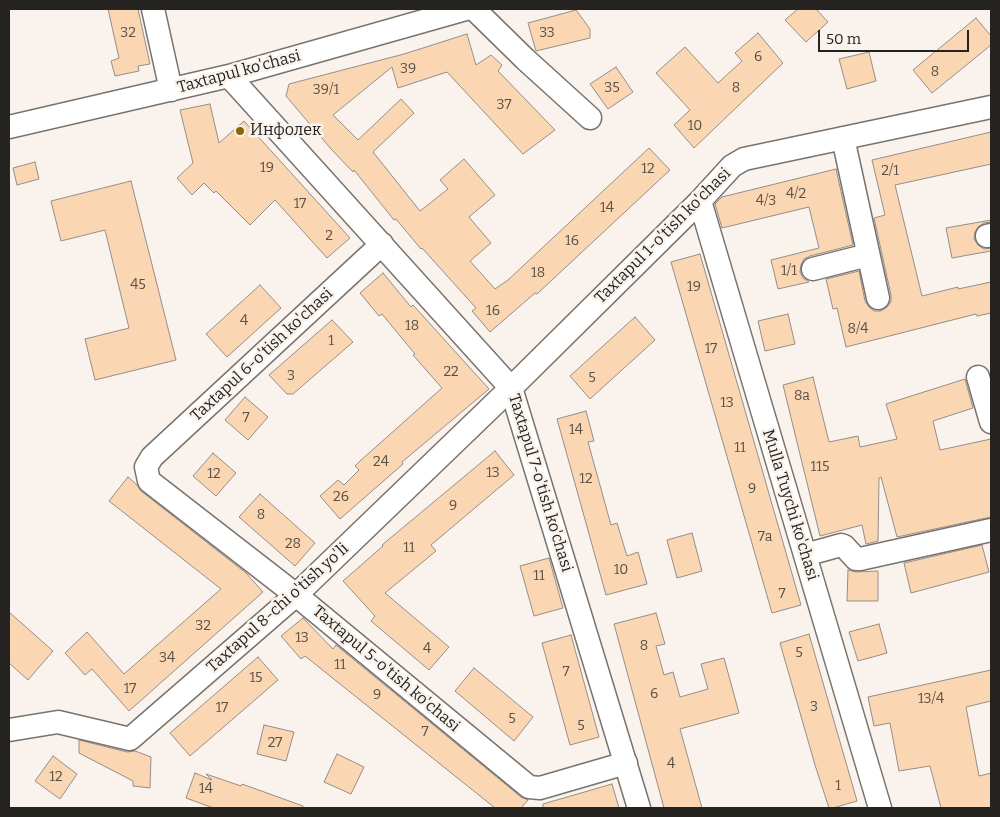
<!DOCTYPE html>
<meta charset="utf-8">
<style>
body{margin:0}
#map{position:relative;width:1000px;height:817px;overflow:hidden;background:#faf3ed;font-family:Bitter,serif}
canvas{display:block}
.frame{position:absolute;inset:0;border:10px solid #252320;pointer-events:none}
.scale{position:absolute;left:818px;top:30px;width:151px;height:22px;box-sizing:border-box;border:2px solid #252320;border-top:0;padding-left:6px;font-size:15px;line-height:18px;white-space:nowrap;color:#252320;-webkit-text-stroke:4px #faf3ed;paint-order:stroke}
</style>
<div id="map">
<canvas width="1000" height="817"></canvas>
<div class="frame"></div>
<div class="scale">50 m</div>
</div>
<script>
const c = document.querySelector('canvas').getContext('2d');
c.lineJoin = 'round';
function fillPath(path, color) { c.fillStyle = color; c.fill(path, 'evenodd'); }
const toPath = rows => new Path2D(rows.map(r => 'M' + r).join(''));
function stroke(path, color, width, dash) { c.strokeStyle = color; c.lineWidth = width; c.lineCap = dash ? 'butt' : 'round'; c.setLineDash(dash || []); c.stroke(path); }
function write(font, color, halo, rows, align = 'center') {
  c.font = font + ' Bitter,serif'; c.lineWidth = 5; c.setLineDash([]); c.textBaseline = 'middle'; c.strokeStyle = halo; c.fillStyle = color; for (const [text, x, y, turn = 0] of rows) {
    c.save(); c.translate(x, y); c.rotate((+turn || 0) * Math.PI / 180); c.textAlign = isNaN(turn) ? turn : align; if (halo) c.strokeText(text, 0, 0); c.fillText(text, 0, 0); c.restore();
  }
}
const building = toPath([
 [108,9,138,9,150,64,138,66,139,71,115,76,111,61,119,58,108,9],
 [798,9,816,9,828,22,806,42,785,20,798,9],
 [576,10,590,29,590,38,536,51,528,23,576,10],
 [976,18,991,36,991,45,932,93,913,70,976,18],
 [758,33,783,63,694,148,674,125,690,110,656,73,685,47,718,83,742,61,735,53,758,33],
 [467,34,476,65,491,55,502,65,498,71,555,130,523,154,447,72,398,88,392,67,333,115,358,140,401,99,414,113,373,152,420,211,448,189,440,180,464,159,495,195,469,217,491,243,470,261,495,289,508,280,649,148,670,170,537,294,535,293,490,332,472,311,476,308,422,248,421,249,396,219,394,220,354,170,353,172,331,149,286,96,289,84,404,54,467,34],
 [869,52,876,81,847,89,839,59,869,52],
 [616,67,633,92,608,109,590,84,616,67],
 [210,104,219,143,244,121,350,238,327,258,275,200,250,225,216,191,214,193,204,183,192,195,177,178,193,163,180,110,210,104],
 [991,132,991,164,895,185,922,296,958,287,958,289,991,282,991,313,977,316,976,314,846,347,837,308,833,309,826,279,859,271,865,301,869,307,874,311,881,311,887,307,891,302,891,295,874,218,885,215,872,160,991,132],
 [35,162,39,179,17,185,13,168,35,162],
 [836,169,853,245,810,256,804,259,801,265,800,272,803,278,809,282,778,289,771,260,819,248,809,207,722,228,715,204,722,197,836,169],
 [131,181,176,360,95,380,85,339,129,328,105,230,61,241,51,201,131,181],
 [991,220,991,222,984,223,978,227,975,232,974,239,978,245,984,249,991,248,991,251,952,258,946,228,991,220],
 [700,254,801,605,772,613,671,262,700,254],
 [383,273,411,307,413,305,489,389,402,462,403,464,340,519,320,496,338,480,344,485,359,470,355,466,360,461,442,388,413,355,415,354,382,314,379,316,360,293,383,273],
 [260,285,281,308,227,357,206,334,260,285],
 [788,314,795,344,765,351,758,321,788,314],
 [635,317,655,340,590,399,570,376,635,317],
 [332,320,353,342,293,394,287,394,269,375,332,320],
 [813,377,829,442,858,436,860,447,897,439,886,404,965,379,973,408,933,421,940,450,991,439,991,517,897,537,881,477,879,478,878,541,866,544,862,525,820,536,783,385,813,377],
 [245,397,268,417,248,440,225,420,245,397],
 [586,411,594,441,588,442,611,525,617,523,627,556,638,552,647,584,606,595,557,419,586,411],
 [495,451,514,475,431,545,436,551,385,593,449,647,429,670,371,621,375,616,343,581,383,546,382,545,495,451],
 [213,453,236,473,216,496,193,476,213,453],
 [128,477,136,484,141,491,246,573,263,592,129,711,92,669,85,675,65,653,87,632,124,674,221,589,109,501,128,477],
 [260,494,315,543,295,566,239,517,260,494],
 [692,533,702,571,677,578,667,540,692,533],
 [982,545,989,572,911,593,904,563,982,545],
 [549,558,563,608,534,616,520,566,549,558],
 [848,570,856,572,878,571,878,601,847,601,848,570],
 [9,612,53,651,28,680,9,663,9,612],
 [656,613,665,644,656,646,664,675,673,672,680,697,708,689,701,664,724,658,739,713,680,729,702,808,664,808,614,624,656,613],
 [303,618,333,649,336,645,521,797,528,800,521,808,495,808,305,656,301,659,281,636,303,618],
 [879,624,887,653,858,661,849,632,879,624],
 [809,634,857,801,833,808,829,808,815,765,780,643,809,634],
 [571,635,599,737,570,745,542,643,571,635],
 [258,657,278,680,190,756,170,733,258,657],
 [474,668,533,717,514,741,455,691,474,668],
 [991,670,991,701,966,707,979,776,991,773,991,808,941,808,930,766,899,771,890,723,874,726,868,697,991,670],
 [264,725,294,732,286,761,257,754,264,725],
 [79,740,127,752,135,751,151,757,150,788,133,786,133,781,79,753,79,740],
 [337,754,364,767,351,794,324,782,337,754],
 [53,756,77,774,60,799,35,781,53,756],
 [195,773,212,780,206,774,241,786,242,784,303,806,303,808,213,808,186,798,195,773],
 [612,784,619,808,543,808,543,804,612,784]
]);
const minor = toPath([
 [153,9,171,90],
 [474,9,525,59,590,118],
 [229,76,511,388,639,808],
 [9,127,229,76,466,9],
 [843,138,878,298],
 [700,201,880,808],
 [987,236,991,235],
 [382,244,152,457,146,467,149,481,296,595,529,787,540,788,626,763],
 [813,269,868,255],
 [978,377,991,422],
 [805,555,841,545,844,546,856,559,860,559,991,530],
 [9,730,58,722,130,739,296,595,511,388,700,201,732,166,744,159,991,107]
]);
const markers = [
 [240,131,5,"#886805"]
];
const numberNames = [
 ["32",128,33],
 ["33",547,33],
 ["6",758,57],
 ["39",408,69],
 ["8",935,72],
 ["35",612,88],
 ["8",736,88],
 ["39/1",326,90],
 ["37",504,105],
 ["10",695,126],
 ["19",267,168],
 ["12",648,169],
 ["2/1",890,171],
 ["4/2",796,194],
 ["4/3",766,201],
 ["17",300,204],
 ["14",607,208],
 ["2",329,236],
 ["16",572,241],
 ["1/1",789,271],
 ["18",538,273],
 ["45",138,285],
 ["19",694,287],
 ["16",493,311],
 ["4",244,321],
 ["18",412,326],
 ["8/4",858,329],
 ["1",331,341],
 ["17",711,349],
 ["22",451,372],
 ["3",291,376],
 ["5",592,378],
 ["8а",802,396],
 ["13",727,403],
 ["7",246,418],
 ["14",576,430],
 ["11",740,448],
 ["24",381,462],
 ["115",820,467],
 ["13",493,473],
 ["12",214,474],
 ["12",586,479],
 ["9",752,489],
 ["26",341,497],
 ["9",453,506],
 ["8",261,515],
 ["7а",765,537],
 ["28",293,544],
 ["11",409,548],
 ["10",621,570],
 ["11",539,576],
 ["7",782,594],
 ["32",203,626],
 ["13",302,638],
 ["8",644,646],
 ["4",427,649],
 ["5",799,653],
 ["34",167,658],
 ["11",340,665],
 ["7",566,672],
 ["15",256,678],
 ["17",130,689],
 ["6",654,694],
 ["9",377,695],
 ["13/4",931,699],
 ["3",814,707],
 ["17",222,708],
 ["5",512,719],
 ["5",581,726],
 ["7",425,732],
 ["27",275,743],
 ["4",671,764],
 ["12",56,777],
 ["1",838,786],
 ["14",206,789]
];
const streetNames = [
 ["Taxtapul ko'chasi",239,72,-15],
 ["Taxtapul 1-o'tish ko'chasi",663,236,-45],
 ["Taxtapul 6-o'tish ko'chasi",262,355,-43],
 ["Taxtapul 7-o'tish ko'chasi",540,483,73],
 ["Mulla Tuychi ko'chasi",790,505,73],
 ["Taxtapul 8-chi o'tish yo'li",278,608,-42],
 ["Taxtapul 5-o'tish ko'chasi",386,669,40]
];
const poiNames = [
 ["Инфолек",250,131]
];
fillPath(building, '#fad6b2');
stroke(building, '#948e88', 1);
stroke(minor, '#79736d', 25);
stroke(minor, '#fff', 22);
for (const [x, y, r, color] of markers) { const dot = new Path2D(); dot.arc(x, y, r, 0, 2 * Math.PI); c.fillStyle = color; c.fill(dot); stroke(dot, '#faf3ed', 2); }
write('14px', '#5a5044', null, numberNames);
write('16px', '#252320', '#faf3ed', streetNames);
write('16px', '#252320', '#faf3ed', poiNames, 'left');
</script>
